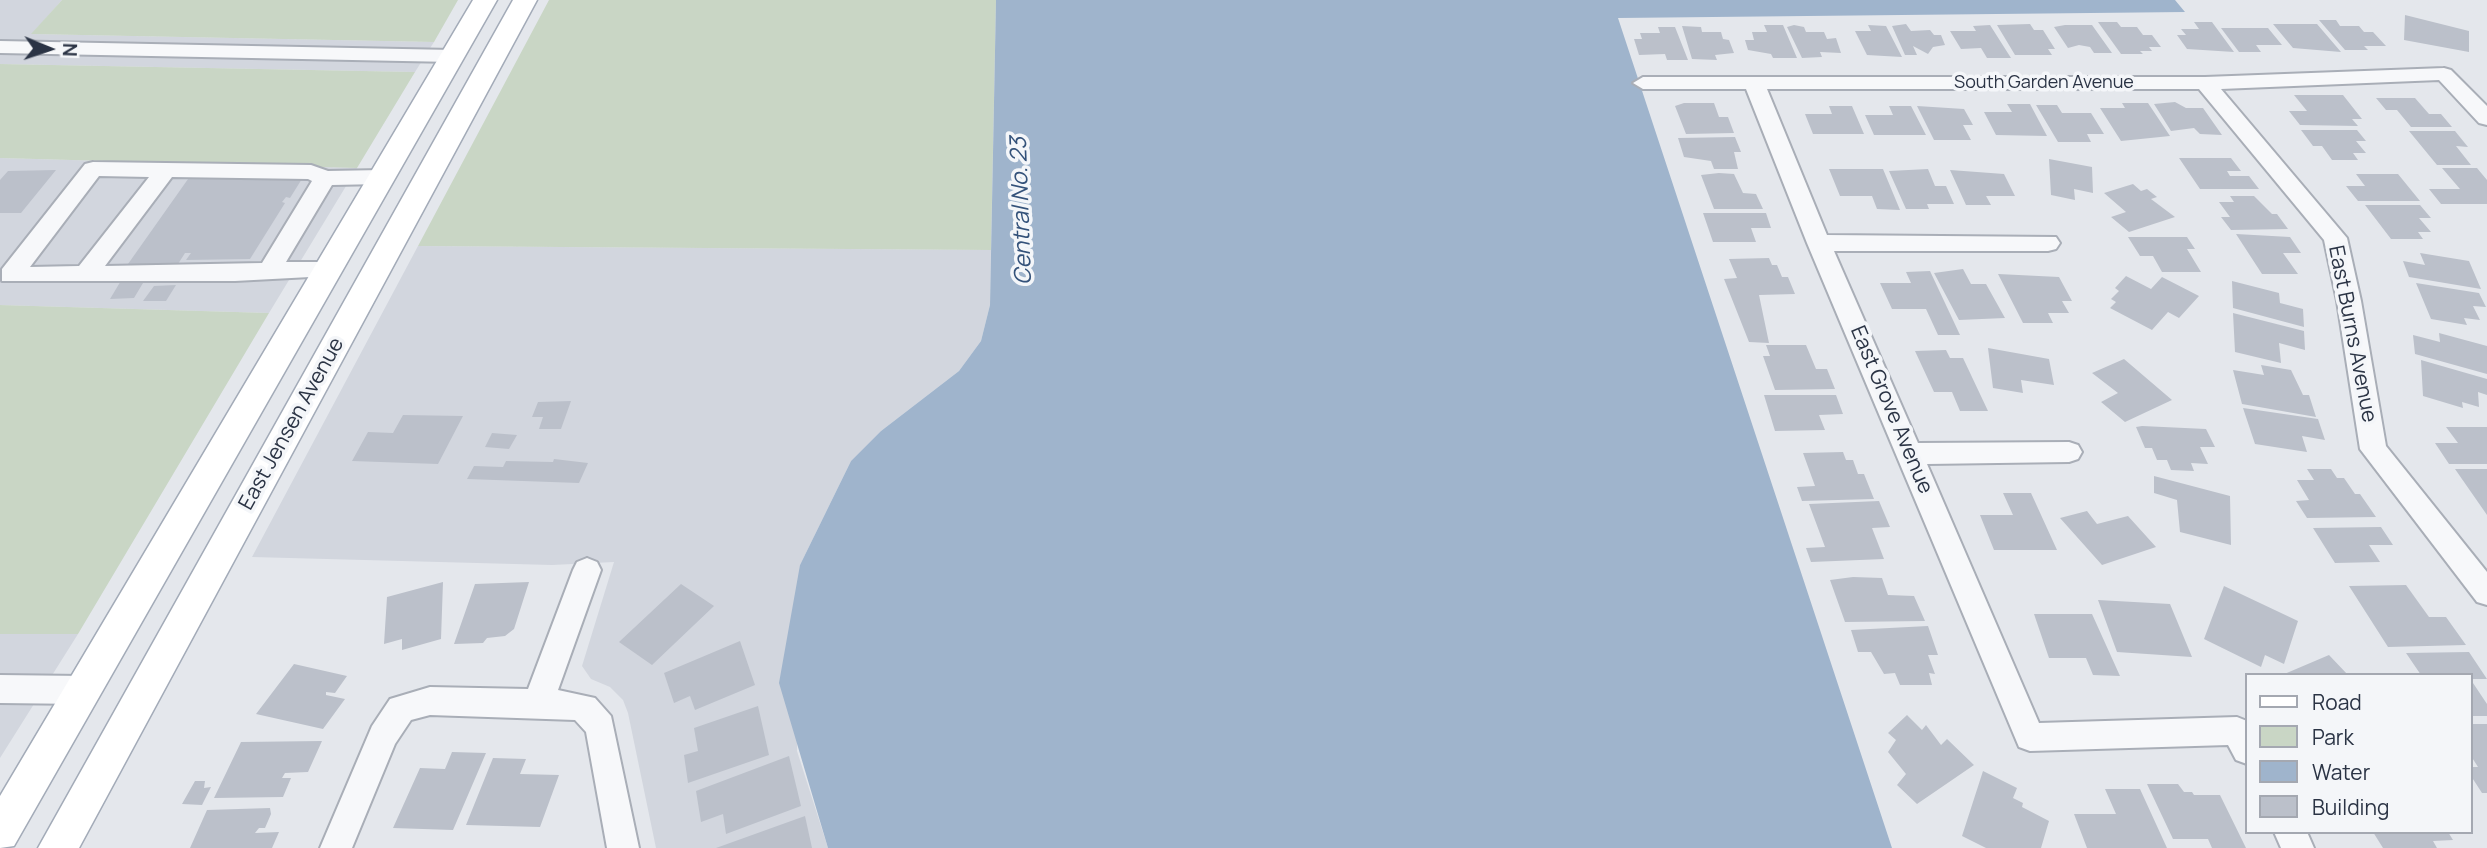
<!DOCTYPE html>
<style>
body{margin:0}
#map{position:relative;width:2487px;height:848px;overflow:hidden;background:#e4e7ec;font-family:Manrope,sans-serif}
canvas{display:block}
.legend{position:absolute;left:2245px;top:673px;width:228px;height:161px;box-sizing:border-box;background:#f4f6f9;border:2px solid #a4a8b1;margin:0;padding:9px 12px;list-style:none;font-size:21px;color:#2b3445}
.legend li{display:flex;align-items:center;gap:14px;height:35px}
.legend b{width:35px;border:2px solid #a4a8b1}
.north{position:absolute;left:14px;top:14px;width:70px;height:70px;-webkit-text-stroke:5px #f4f6f9;paint-order:stroke;rotate:92deg;font-size:19px;font-weight:700;line-height:28px;text-align:center;color:#2b3445}
.north::after{content:'';display:block;margin:auto;width:24px;height:32px;background:#2b3445;clip-path:polygon(50% 0,100% 100%,50% 72%,0 100%)}
</style>
<div id="map">
<canvas width="2487" height="848"></canvas>
<ul class="legend">
<li><b style="height:9px;background:#fff"></b>Road</li>
<li><b style="height:19px;background:#c9d6c5"></b>Park</li>
<li><b style="height:19px;background:#9fb4cc"></b>Water</li>
<li><b style="height:19px;background:#bbc0ca"></b>Building</li>
</ul>
<div class="north">N</div>
</div>
<script>
const c = document.querySelector('canvas').getContext('2d');
c.lineJoin = 'round';
function fillPath(path, color) { c.fillStyle = color; c.fill(path, 'evenodd'); }
const toPath = rows => new Path2D(rows.map(r => 'M' + r).join(''));
function stroke(path, color, width, dash) { c.strokeStyle = color; c.lineWidth = width; c.lineCap = dash ? 'butt' : 'round'; c.setLineDash(dash || []); c.stroke(path); }
function write(font, color, halo, rows, align = 'center') {
  c.font = font + ' Manrope,sans-serif'; c.lineWidth = 7; c.setLineDash([]); c.textBaseline = 'middle'; c.strokeStyle = halo; c.fillStyle = color; for (const [text, x, y, turn = 0] of rows) {
    c.save(); c.translate(x, y); c.rotate((+turn || 0) * Math.PI / 180); c.textAlign = isNaN(turn) ? turn : align; if (halo) c.strokeText(text, 0, 0); c.fillText(text, 0, 0); c.restore();
  }
}
const built = toPath([
 [0,0,62,0,32,34,434,42,415,72,0,64],
 [0,158,357,168,269,313,0,305],
 [418,246,991,250,990,305,981,341,959,371,881,431,851,461,800,565,797,751,828,848,656,848,628,713,623,700,610,687,591,679,582,666,614,562,552,565,252,557],
 [0,634,78,634,0,758]
]);
const green = toPath([
 [62,0,458,0,434,42,31,34],
 [549,0,996,0,991,250,418,246],
 [0,64,415,72,357,168,0,158],
 [0,305,269,313,78,634,0,634]
]);
const water = toPath([
 [996,0,2175,0,2185,12,1618,18,1892,848,828,848,779,683,800,565,851,461,881,431,959,371,981,341,990,305]
]);
const building = toPath([
 [2405,15,2469,31,2469,52,2404,40],
 [2319,20,2336,20,2340,26,2359,26,2364,32,2373,32,2386,46,2364,46,2368,50,2345,50],
 [2098,22,2117,22,2121,27,2137,27,2143,35,2152,35,2161,47,2149,47,2152,51,2140,51,2143,54,2121,54],
 [2194,22,2212,22,2234,52,2187,49,2177,35,2186,35,2181,29,2199,29],
 [1906,24,1911,31,1930,30,1934,35,1941,35,1945,45,1933,47,1928,54,1913,46,1917,55,1905,55,1892,26],
 [2030,24,2034,30,2043,30,2055,49,2048,49,2052,55,2015,55,1997,25],
 [2273,24,2317,24,2341,52,2293,48],
 [1764,25,1783,25,1797,58,1773,58,1771,54,1748,50,1745,40,1754,40,1752,32,1767,32],
 [1794,25,1804,27,1806,32,1824,32,1827,39,1836,38,1841,53,1820,52,1822,57,1802,58,1787,27],
 [1868,25,1886,26,1902,57,1867,55,1855,31,1871,31],
 [1990,25,2011,58,1987,58,1981,48,1961,49,1950,31,1976,31,1973,26],
 [2065,25,2092,25,2112,53,2094,53,2090,47,2079,45,2068,48,2054,27],
 [1682,26,1701,27,1702,32,1721,32,1723,39,1729,40,1734,53,1715,55,1717,60,1692,59],
 [1658,27,1675,27,1688,60,1667,60,1665,54,1639,55,1634,39,1642,39,1640,33,1660,33],
 [2221,28,2268,28,2282,45,2256,45,2261,52,2239,52],
 [2294,95,2343,95,2362,119,2352,119,2358,126,2300,125,2289,111,2307,111],
 [2376,98,2415,98,2429,114,2441,114,2452,127,2411,127,2397,110,2386,110],
 [2175,102,2186,108,2203,108,2222,135,2200,134,2194,128,2171,131,2154,104],
 [1684,103,1714,103,1719,117,1728,117,1734,133,1686,134,1675,106],
 [2122,103,2148,103,2170,136,2121,141,2100,108,2125,108],
 [2007,104,2030,104,2047,136,1996,135,1984,112,2012,112],
 [2036,105,2057,105,2062,113,2091,113,2104,134,2087,134,2091,142,2058,142],
 [1829,106,1852,106,1864,134,1813,134,1805,114,1832,114],
 [1889,106,1911,106,1926,135,1874,135,1865,115,1893,115],
 [1917,106,1964,109,1973,125,1963,125,1971,140,1934,140],
 [2301,130,2357,130,2366,141,2356,141,2366,153,2353,153,2358,160,2332,160,2322,146,2313,146],
 [2409,131,2455,131,2468,147,2456,146,2471,165,2437,165],
 [1735,137,1741,152,1734,152,1738,169,1714,169,1711,161,1684,157,1678,138],
 [2179,158,2231,158,2241,171,2227,171,2230,176,2249,176,2259,189,2200,189],
 [2049,159,2092,167,2093,193,2074,189,2075,200,2051,195],
 [2442,168,2477,168,2487,180,2487,204,2441,204,2429,189,2460,189],
 [1829,169,1883,169,1900,210,1877,209,1872,196,1840,196],
 [1928,169,1935,186,1946,186,1954,204,1927,204,1929,209,1906,209,1889,171],
 [56,170,21,213,0,213,0,180,8,171],
 [1950,170,2004,174,2015,196,1986,196,1991,205,1966,205],
 [193,172,305,174,290,198,286,197,282,202,285,203,250,259,186,260,191,253,185,253,178,264,128,264],
 [1719,173,1734,174,1743,193,1756,194,1763,209,1714,209,1701,175],
 [2356,174,2398,174,2420,201,2358,201,2346,186,2365,186],
 [2133,184,2141,191,2147,189,2157,197,2151,199,2175,217,2129,232,2111,217,2126,212,2104,193],
 [2230,196,2254,196,2272,214,2277,214,2288,229,2231,230,2221,217,2230,217,2219,202,2234,202],
 [2365,205,2420,205,2431,218,2419,218,2431,232,2418,232,2423,239,2391,239],
 [1703,213,1766,213,1771,228,1751,228,1756,242,1713,242],
 [2236,234,2290,237,2301,253,2283,253,2298,274,2262,274],
 [2128,237,2187,237,2195,249,2187,249,2201,272,2162,272,2153,256,2140,256],
 [2420,253,2469,261,2481,289,2409,277,2403,261,2425,265],
 [1769,258,1772,265,1777,265,1782,277,1788,277,1795,294,1759,295,1769,343,1749,342,1724,279,1737,278,1729,259],
 [1963,269,1971,284,1986,284,2005,318,1959,320,1934,273],
 [1930,271,1960,335,1938,335,1926,309,1892,309,1880,283,1911,283,1906,272],
 [1998,274,2059,277,2072,301,2062,301,2069,313,2048,313,2053,323,2023,323],
 [2126,276,2151,289,2162,277,2199,296,2179,318,2168,312,2152,330,2110,308,2116,302,2111,299,2119,291,2115,288],
 [146,278,134,298,110,299,122,279],
 [2232,281,2279,293,2280,303,2303,309,2304,327,2233,308],
 [2416,283,2479,293,2486,307,2473,306,2480,320,2464,318,2467,325,2431,319],
 [176,285,166,301,143,301,154,286],
 [2233,313,2304,331,2305,350,2279,343,2281,363,2235,352],
 [2439,333,2487,346,2487,374,2415,354,2413,335,2440,342],
 [1766,345,1806,345,1816,369,1827,369,1835,389,1775,390,1763,356,1770,356],
 [1988,348,2049,359,2054,385,2021,380,2023,393,1993,388],
 [1946,350,1950,358,1963,358,1988,411,1960,411,1952,392,1934,392,1915,351],
 [2124,359,2172,400,2125,422,2101,402,2118,393,2092,373],
 [2421,360,2487,379,2487,395,2478,392,2479,407,2462,402,2463,408,2423,396],
 [2261,365,2291,370,2303,395,2309,395,2316,417,2242,404,2233,370,2264,375],
 [1764,395,1836,395,1843,414,1819,415,1825,430,1775,431],
 [571,401,561,429,539,429,543,417,532,417,538,402],
 [2243,408,2318,419,2325,440,2302,436,2307,452,2255,444],
 [403,415,463,416,438,464,352,461,368,432,393,433],
 [2142,426,2206,429,2215,447,2200,447,2208,464,2191,463,2194,471,2171,470,2167,460,2157,460,2152,448,2145,448,2136,427],
 [2446,427,2487,427,2487,464,2449,464,2435,443,2458,443],
 [492,433,517,435,509,449,485,447],
 [1843,452,1846,460,1853,460,1858,474,1864,474,1874,499,1802,501,1797,487,1815,486,1803,453],
 [554,459,588,463,579,483,467,479,474,466,503,467,506,461,553,462],
 [2307,469,2331,469,2337,478,2344,478,2355,494,2360,494,2376,517,2307,518,2296,501,2309,500,2297,480,2314,480],
 [2455,469,2487,469,2487,515],
 [2154,476,2230,496,2231,545,2180,532,2177,500,2154,493],
 [2003,493,2031,493,2057,550,1994,550,1980,515,2013,515],
 [1879,501,1890,527,1872,528,1884,559,1811,562,1806,548,1825,547,1809,504],
 [2087,511,2097,524,2128,516,2156,547,2102,565,2060,518],
 [2381,527,2393,545,2369,545,2380,562,2335,563,2313,528],
 [1853,577,1882,578,1888,595,1914,596,1925,621,1845,622,1830,580],
 [443,582,441,639,402,650,402,639,384,644,387,597],
 [529,582,514,629,505,636,487,638,483,643,454,644,475,584],
 [681,584,714,606,652,665,619,642],
 [2406,585,2429,617,2446,617,2466,645,2388,647,2349,586],
 [2224,586,2298,621,2284,664,2265,655,2261,667,2204,639],
 [2098,600,2170,604,2192,657,2117,652],
 [2034,614,2092,614,2120,676,2093,675,2086,658,2049,658],
 [1928,626,1938,655,1928,655,1935,674,1929,673,1932,685,1900,685,1895,673,1884,674,1871,652,1858,652,1851,630],
 [740,641,755,685,695,710,690,696,674,703,664,673],
 [2469,652,2487,679,2471,679,2471,675,2421,675,2406,653],
 [2329,655,2348,675,2282,675],
 [294,664,347,676,335,693,326,692,326,695,345,699,323,729,256,714],
 [2471,680,2487,704,2487,716,2471,716],
 [758,706,769,755,688,783,684,755,698,751,694,728],
 [1907,715,1922,730,1926,725,1941,745,1947,739,1974,765,1917,804,1897,785,1906,774,1888,752,1896,740,1888,733],
 [2471,724,2487,724,2487,793,2482,793,2471,776,2471,767,2478,767,2471,756],
 [322,741,308,772,285,773,282,778,291,778,283,797,214,798,241,742],
 [452,752,486,753,453,830,393,828,420,768,445,769],
 [789,756,801,806,726,834,723,814,701,822,696,791],
 [493,758,526,759,520,774,559,775,540,827,466,825],
 [1983,771,2017,788,2013,798,2023,803,2022,807,2049,821,2041,848,1986,848,1962,836],
 [195,781,205,781,204,788,211,787,202,805,182,804],
 [2147,784,2178,784,2184,792,2192,792,2194,795,2220,795,2246,848,2212,848,2208,839,2173,839],
 [2105,789,2140,789,2167,848,2087,848,2074,814,2116,814],
 [270,808,271,814,265,828,259,828,255,833,279,832,272,848,190,848,207,810],
 [805,816,812,848,716,848],
 [2373,832,2448,832,2453,840,2433,841,2437,848,2383,848]
]);
const minor = toPath([
 [0,41,453,50,463,56,453,62,0,53,0,41],
 [2444,68,2451,70,2487,106,2487,125,2479,123,2439,80,2221,89,2347,238,2361,301,2386,446,2487,572,2487,605,2477,602,2360,449,2337,301,2324,240,2199,89,1767,89,1827,235,2056,237,2060,243,2056,249,2048,251,1834,251,1918,443,2069,442,2078,445,2082,452,2078,459,2069,462,1927,464,2039,723,2237,717,2247,721,2247,764,2236,760,2228,745,2030,751,2019,747,1807,243,1746,89,1643,89,1633,83,1643,77,2205,77,2444,68],
 [93,162,311,165,328,171,382,170,390,172,393,177,390,182,382,184,332,185,286,262,337,262,341,268,337,274,329,276,235,281,2,281,2,269,85,164,93,162],
 [99,176,149,177,79,266,30,267,99,176],
 [172,177,308,179,312,181,262,263,105,266,172,177],
 [587,558,597,562,601,570,558,690,595,698,611,716,639,848,607,848,586,732,575,720,430,715,411,720,395,744,352,848,320,848,372,726,390,699,430,687,528,689,573,570,577,562,587,558],
 [0,675,83,676,94,680,98,690,94,700,83,704,0,703,0,675],
 [2274,832,2307,832,2314,848,2281,848,2274,832]
]);
const major = toPath([
 [473,0,497,0,14,846,0,848,0,796,473,0],
 [513,0,537,0,79,848,38,848,513,0]
]);
const farStreetnames = [
 ["South Garden Avenue",2044,83]
];
const streetNames = [
 ["East Burns Avenue",2352,334,79],
 ["East Grove Avenue",1891,410,67],
 ["East Jensen Avenue",292,424,-61]
];
const waterNames = [
 ["Central No. 23",1022,211,-92]
];
fillPath(built, '#d2d6de');
fillPath(green, '#c9d6c5');
fillPath(water, '#9fb4cc');
fillPath(building, '#bbc0ca');
stroke(minor, '#a9aeb7', 4);
stroke(major, '#a3abb8', 3);
fillPath(minor, '#f7f8fa');
fillPath(major, '#fff');
write('18px', '#2b3445', '#f4f6f9', farStreetnames);
write('21px', '#2b3445', '#f4f6f9', streetNames);
write('italic 23px', '#34527a', '#f4f6f9', waterNames);
</script>
